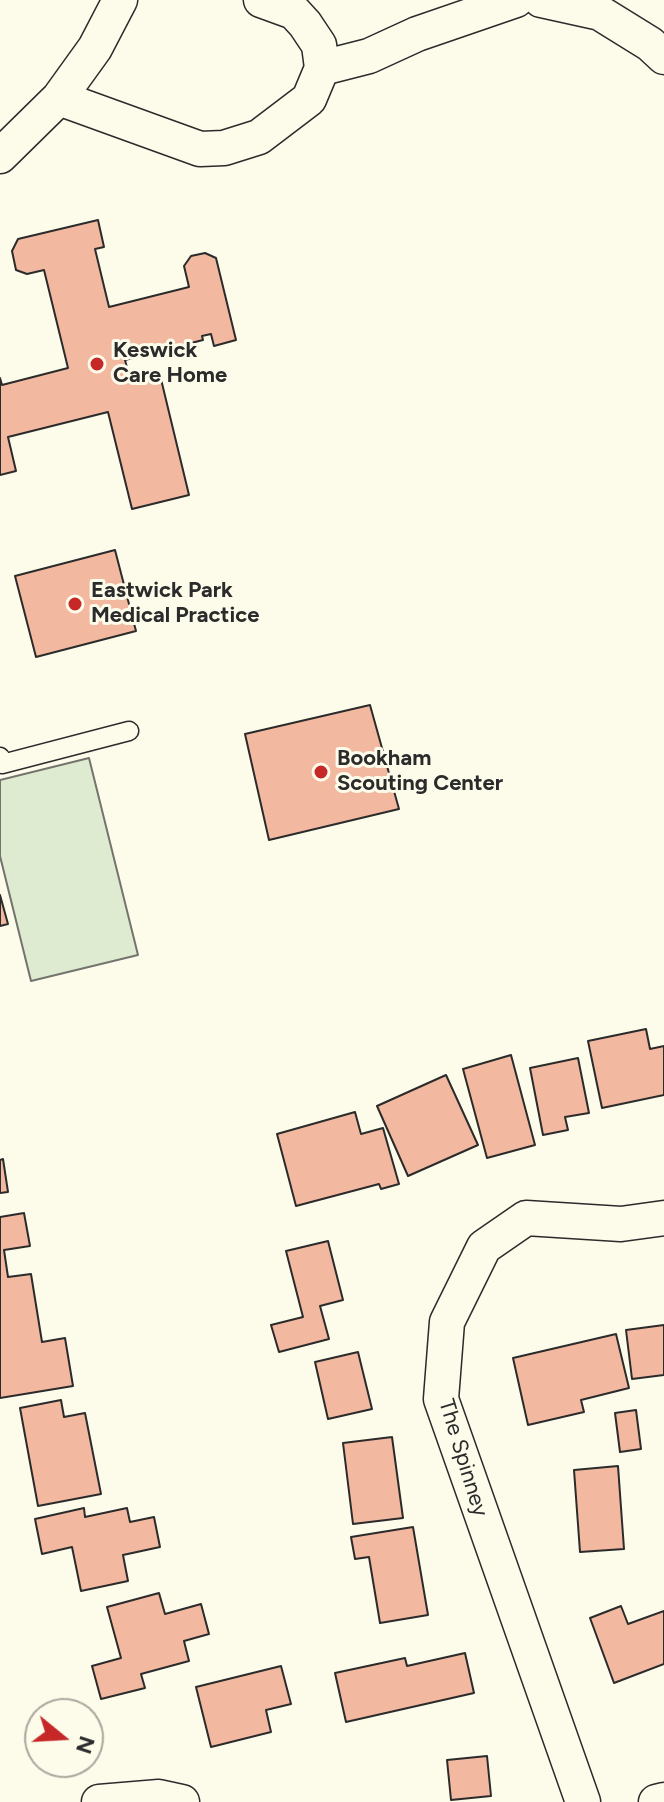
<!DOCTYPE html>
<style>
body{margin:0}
#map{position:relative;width:664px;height:1802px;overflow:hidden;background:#fdfbea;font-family:Figtree,sans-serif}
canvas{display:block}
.north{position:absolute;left:24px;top:1698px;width:80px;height:80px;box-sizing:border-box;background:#fdfbea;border:2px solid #a9a89e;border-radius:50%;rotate:108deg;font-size:22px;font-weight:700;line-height:32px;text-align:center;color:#2b2b2b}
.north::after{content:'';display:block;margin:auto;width:28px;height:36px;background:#c62828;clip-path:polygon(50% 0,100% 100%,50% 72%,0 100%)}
</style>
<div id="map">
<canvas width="664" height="1802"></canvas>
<div class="north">N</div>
</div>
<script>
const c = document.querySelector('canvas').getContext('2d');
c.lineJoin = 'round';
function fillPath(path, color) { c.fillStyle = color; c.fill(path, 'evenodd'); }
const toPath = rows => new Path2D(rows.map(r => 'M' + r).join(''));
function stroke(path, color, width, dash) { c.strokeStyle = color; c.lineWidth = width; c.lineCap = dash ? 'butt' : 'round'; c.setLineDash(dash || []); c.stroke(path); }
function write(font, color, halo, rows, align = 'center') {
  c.font = font + ' Figtree,sans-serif'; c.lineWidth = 6; c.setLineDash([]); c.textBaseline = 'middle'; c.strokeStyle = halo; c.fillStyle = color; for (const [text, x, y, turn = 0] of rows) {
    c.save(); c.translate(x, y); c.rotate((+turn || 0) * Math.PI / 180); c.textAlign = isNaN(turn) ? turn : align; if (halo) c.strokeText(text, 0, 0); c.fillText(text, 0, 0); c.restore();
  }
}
const green = toPath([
 [89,758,138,955,31,981,0,856,0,780,89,758]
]);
const building = toPath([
 [98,220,104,247,95,249,109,307,189,287,184,266,191,256,205,253,216,258,236,340,214,346,211,334,202,336,203,340,125,360,131,383,160,375,189,495,132,509,108,412,8,437,16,471,0,475,0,378,2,385,68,368,44,270,27,274,16,270,12,251,18,239,98,220],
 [115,550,136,631,36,657,15,576,115,550],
 [370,705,399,809,269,840,245,734,370,705],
 [0,895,8,924,0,926,0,895],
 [646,1029,650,1049,664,1046,664,1095,602,1108,588,1041,646,1029],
 [511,1055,535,1145,487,1158,463,1069,511,1055],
 [578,1058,589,1113,565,1117,568,1130,543,1135,530,1068,578,1058],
 [446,1075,478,1145,408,1176,377,1106,446,1075],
 [355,1112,361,1134,383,1128,399,1184,381,1189,379,1184,296,1206,277,1134,355,1112],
 [3,1159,8,1192,0,1193,0,1160,3,1159],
 [24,1213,30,1246,4,1250,8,1277,31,1274,42,1342,65,1338,73,1386,0,1398,0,1217,24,1213],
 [328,1241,343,1300,320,1306,329,1339,279,1352,271,1325,303,1317,286,1251,328,1241],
 [664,1325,664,1375,632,1379,626,1330,664,1325],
 [616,1334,629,1388,581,1400,584,1412,528,1425,513,1358,616,1334],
 [358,1352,372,1409,328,1419,315,1362,358,1352],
 [61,1400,64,1417,85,1413,101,1494,38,1506,20,1408,61,1400],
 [636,1410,641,1449,620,1452,615,1413,636,1410],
 [392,1437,403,1518,353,1524,343,1443,392,1437],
 [618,1466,624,1549,580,1552,574,1470,618,1466],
 [84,1508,85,1517,127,1508,130,1522,154,1517,160,1547,123,1555,128,1581,81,1591,72,1547,42,1554,35,1519,84,1508],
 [413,1527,428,1615,380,1623,369,1557,355,1559,351,1537,413,1527],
 [159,1593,165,1614,201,1604,209,1634,184,1641,189,1661,141,1674,145,1688,101,1699,92,1666,121,1658,107,1607,159,1593],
 [621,1606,628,1624,664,1611,664,1664,614,1683,590,1618,621,1606],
 [465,1653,474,1693,346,1722,335,1673,405,1658,407,1666,465,1653],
 [281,1666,291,1704,266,1710,271,1732,211,1747,196,1687,281,1666],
 [487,1756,491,1796,451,1800,447,1760,487,1756]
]);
const lane = toPath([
 [0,757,2,764,129,731]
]);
const street = toPath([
 [541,0,600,13,650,44,664,57],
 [322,68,369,56,417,34,516,0],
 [59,98,200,149,224,148,259,137,309,99,322,68,319,45,305,24,294,12,261,0],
 [0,156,59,98,95,48,120,0],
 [99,1802,159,1797,182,1802],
 [583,1802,441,1399,447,1322,484,1247,526,1218,621,1224,664,1218],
 [656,1802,664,1800]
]);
const markers = [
 [97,364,8,"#c62828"],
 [75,604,8,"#c62828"],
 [321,772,8,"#c62828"]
];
const poiNames = [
 ["Keswick",113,351],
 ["Care Home",113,376],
 ["Eastwick Park",91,591],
 ["Medical Practice",91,616],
 ["Bookham",337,759],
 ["Scouting Center",337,784]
];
const streetNames = [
 ["The Spinney",463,1458,73]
];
fillPath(green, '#deebd1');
stroke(green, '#74746e', 2);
fillPath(building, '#f2b8a0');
stroke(building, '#2b2b2b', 2);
stroke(lane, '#2b2b2b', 21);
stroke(street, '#2b2b2b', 37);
stroke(lane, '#fdfbea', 18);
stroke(street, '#fdfbea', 34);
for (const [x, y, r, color] of markers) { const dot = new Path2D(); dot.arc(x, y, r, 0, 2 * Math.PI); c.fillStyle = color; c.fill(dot); stroke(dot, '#fdfbea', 3); }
write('bold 22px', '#2b2b2b', '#fdfbea', poiNames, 'left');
write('22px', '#2b2b2b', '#fdfbea', streetNames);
</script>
